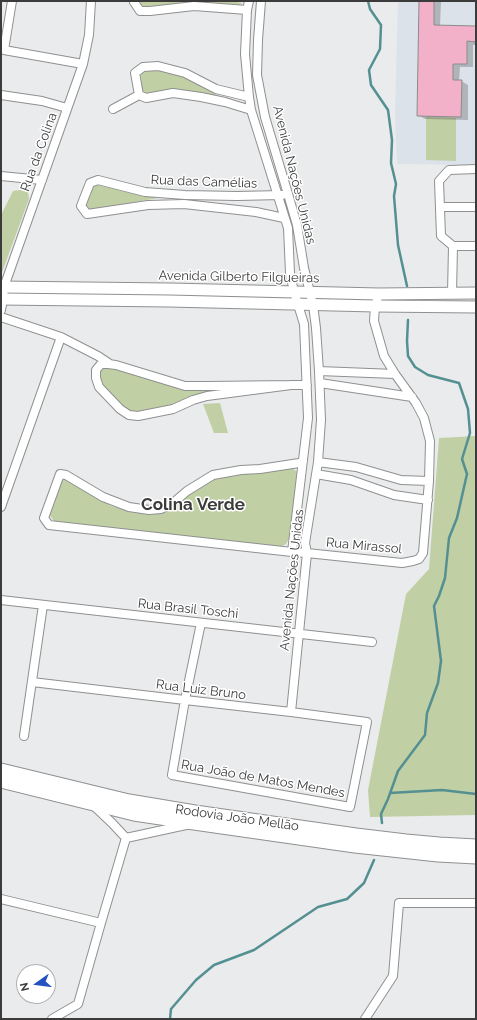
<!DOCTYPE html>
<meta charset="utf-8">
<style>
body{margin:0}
#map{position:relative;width:477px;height:1020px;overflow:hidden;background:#eaebec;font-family:Raleway,sans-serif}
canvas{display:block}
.frame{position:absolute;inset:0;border:2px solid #3b3b3c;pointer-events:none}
.north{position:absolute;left:16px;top:964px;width:40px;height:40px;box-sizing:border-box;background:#fff;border:1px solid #b1b1b1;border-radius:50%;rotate:256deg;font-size:11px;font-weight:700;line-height:16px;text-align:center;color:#3b3b3c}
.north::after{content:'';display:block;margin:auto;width:14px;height:18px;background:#2452c0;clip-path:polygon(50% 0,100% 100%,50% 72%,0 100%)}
</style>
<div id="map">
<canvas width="477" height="1020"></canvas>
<div class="frame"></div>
<div class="north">N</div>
</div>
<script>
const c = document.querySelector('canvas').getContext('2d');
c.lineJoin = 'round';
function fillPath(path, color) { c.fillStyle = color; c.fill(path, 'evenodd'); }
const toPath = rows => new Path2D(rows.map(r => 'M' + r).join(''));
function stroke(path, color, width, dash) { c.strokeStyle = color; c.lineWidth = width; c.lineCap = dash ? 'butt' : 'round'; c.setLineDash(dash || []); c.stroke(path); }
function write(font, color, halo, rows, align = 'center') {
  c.font = font + ' Raleway,sans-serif'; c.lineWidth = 3; c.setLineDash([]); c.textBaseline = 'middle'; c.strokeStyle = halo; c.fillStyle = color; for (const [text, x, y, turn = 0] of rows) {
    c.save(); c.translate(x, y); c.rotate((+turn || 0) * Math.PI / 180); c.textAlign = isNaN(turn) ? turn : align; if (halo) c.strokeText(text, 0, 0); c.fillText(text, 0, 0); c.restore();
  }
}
const built = toPath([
 [398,1,476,1,476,165,397,164,395,115]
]);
const green = toPath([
 [140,1,232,1,242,3,240,5,195,3,145,7,141,5],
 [156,70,182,76,219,96,185,91,173,90,145,94,142,92,141,75,143,71],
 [426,117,456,118,456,161,426,160],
 [98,185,126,192,158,198,90,210,86,205,92,188],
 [20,190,28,192,29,199,1,275,1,215,13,191],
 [102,366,108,366,185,388,256,388,138,414,130,413,101,386,99,371],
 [220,403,228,433,214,433,203,404],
 [476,436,476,815,370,817,368,790,406,594,429,569,439,438],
 [292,468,299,473,290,537,286,544,280,547,54,521,49,514,60,482,65,479,74,482,89,493,111,506,132,512,149,515,162,513,198,485,215,478,242,471,269,471]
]);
const shadow = toPath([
 [420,1,441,1,440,26,476,27,476,45,473,45,473,67,460,67,459,81,461,81,468,85,468,120,425,119,418,115]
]);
const stream = toPath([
 [368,1,370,9,381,25,380,49,369,70,371,85,388,110,392,140,391,163,396,184,394,196,398,245,407,286],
 [390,793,442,790,476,794],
 [382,823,381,814,388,799,398,771,425,735,427,713,438,683,441,661,434,606,439,596,445,578,449,538,457,518,467,474,462,459,470,433,468,409,459,383,428,375,415,367,408,356,407,341,408,320],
 [170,1019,171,1009,196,980,214,965,254,950,318,907,347,899,364,883,374,860]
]);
const building = toPath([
 [419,1,434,1,434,25,476,26,476,42,467,41,467,64,453,64,453,80,462,80,461,117,417,116,419,1]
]);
const minor = toPath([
 [12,1,4,50,83,64],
 [135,1,134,2,140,11,150,11,194,6,247,10],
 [249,1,247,10,245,54,249,97,251,110,288,228,290,273,294,292,304,324,308,418,292,552],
 [261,1,258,40,257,75,265,117,288,194,297,225,304,268,313,305,316,328,319,371,321,420,318,462,305,543,307,553,291,712],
 [1,95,42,101,67,108],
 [249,97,216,89,185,73,158,66,143,67,135,73,139,95,146,98,173,93,201,97,225,102,251,110],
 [113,109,139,95],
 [476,169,449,170,439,181,441,236,453,246,476,246],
 [1,176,42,180],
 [282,195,237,196,185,195,145,192,98,180,90,183,81,206,87,214,148,205,184,204,256,212,284,218],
 [440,207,476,207],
 [452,294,453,246],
 [1,310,3,299,4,287,83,64,89,35,91,1],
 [1,317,61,337,98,356,110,364],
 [319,371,395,374],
 [320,383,412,397],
 [291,385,207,396,193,400,173,409,138,416,129,415,120,409,99,387,96,378,96,370,101,364,108,364,116,365,185,386,207,386,291,385,307,385],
 [303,461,299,463,260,469,241,470,213,475,187,491,173,503,161,509,149,510,129,507,103,497,66,475,60,474,44,518,49,525,292,552,307,553,402,563,413,561,419,559,423,553,429,481,430,441,424,418,416,403,395,374,384,356,374,321,375,306,379,294],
 [318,462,356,467,401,480,429,481],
 [316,474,351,480,394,495,428,500],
 [1,507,61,337],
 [1,600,372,642],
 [32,682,185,700,291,712,367,722,350,807,172,775,185,700,201,623],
 [24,736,43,605],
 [93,805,112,823,126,838,186,825],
 [1,899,101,923],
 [52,1019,78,1004,101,923,126,838],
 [365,1019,393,976,399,903,476,903]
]);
const secondary = toPath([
 [1,287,170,289,379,294,476,293],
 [1,299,169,301,375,306,476,307]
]);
const trunk = toPath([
 [1,770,129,801,195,812,356,835,406,841,439,844,476,846],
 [1,781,134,814,194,823,355,846,438,855,476,857]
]);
const streetNames = [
 ["Rua da Colina",39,152,-70],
 ["Avenida Nações Unidas",294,175,76],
 ["Rua das Camélias",204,182,2],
 ["Avenida Gilberto Filgueiras",239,277,1],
 ["Rua Mirassol",364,546,5],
 ["Avenida Nações Unidas",292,580,-84],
 ["Rua Brasil Toschi",188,609,6],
 ["Rua Luiz Bruno",201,690,7],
 ["Rua João de Matos Mendes",263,779,10],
 ["Rodovia João Mellão",237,818,8]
];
const districtNames = [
 ["Colina Verde",193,505]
];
fillPath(built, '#dbe2e9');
fillPath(green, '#c1cfa4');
fillPath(shadow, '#0003');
stroke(stream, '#549092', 2.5);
fillPath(building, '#f3b1c9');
stroke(building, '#8c8b8b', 1);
stroke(minor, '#8f9091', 10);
stroke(secondary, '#8f9091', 13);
stroke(trunk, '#8f9091', 15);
stroke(minor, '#fff', 8);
stroke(secondary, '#fff', 11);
stroke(trunk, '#fff', 13);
write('13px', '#3b3b3c', '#fff', streetNames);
write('bold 17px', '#3b3b3c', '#fff', districtNames);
</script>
